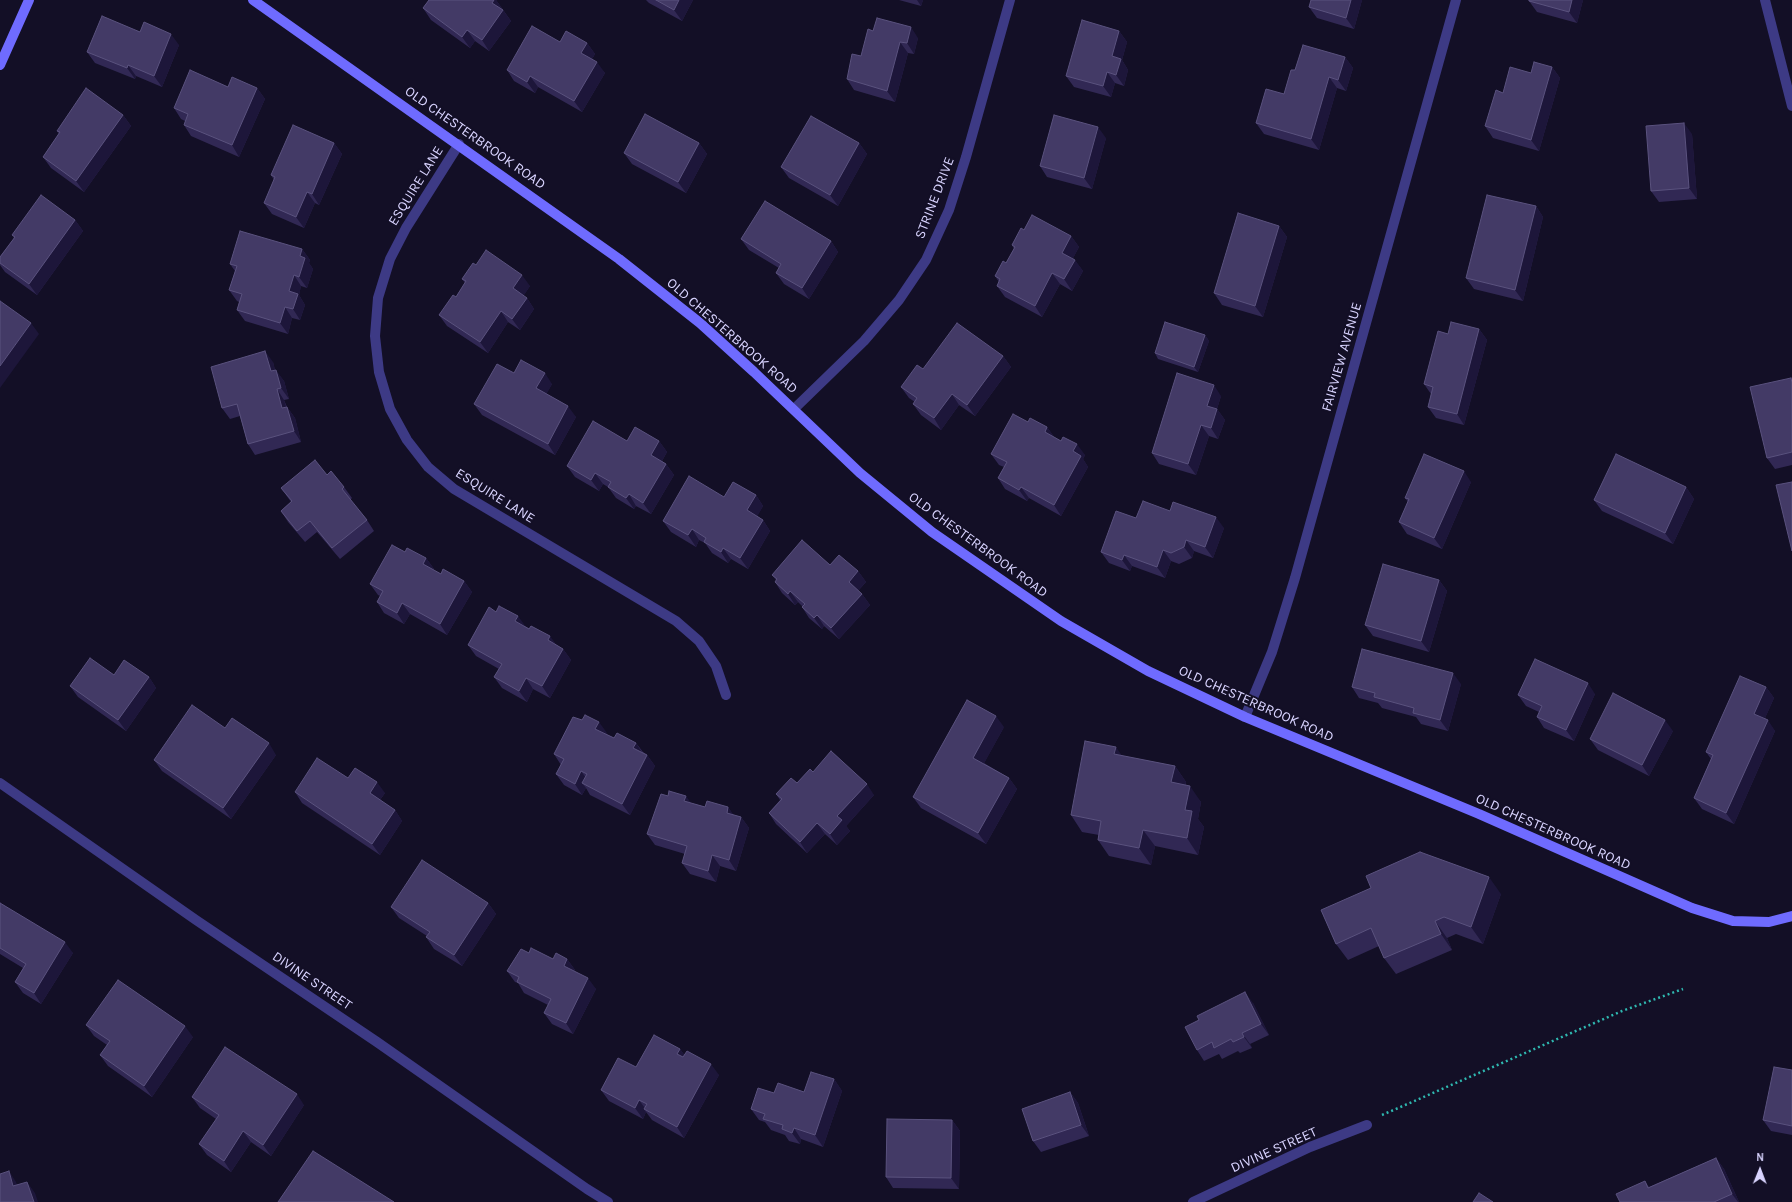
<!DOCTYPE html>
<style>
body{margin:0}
#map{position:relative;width:1792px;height:1202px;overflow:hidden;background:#130f26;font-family:Karla,sans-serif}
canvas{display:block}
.north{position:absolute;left:1740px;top:1150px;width:40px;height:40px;-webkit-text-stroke:3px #130f26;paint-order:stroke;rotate:1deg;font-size:11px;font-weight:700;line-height:16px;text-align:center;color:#d9d4ff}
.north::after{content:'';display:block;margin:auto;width:14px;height:18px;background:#d9d4ff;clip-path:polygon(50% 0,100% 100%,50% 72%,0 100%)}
</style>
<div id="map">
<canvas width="1792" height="1202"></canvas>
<div class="north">N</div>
</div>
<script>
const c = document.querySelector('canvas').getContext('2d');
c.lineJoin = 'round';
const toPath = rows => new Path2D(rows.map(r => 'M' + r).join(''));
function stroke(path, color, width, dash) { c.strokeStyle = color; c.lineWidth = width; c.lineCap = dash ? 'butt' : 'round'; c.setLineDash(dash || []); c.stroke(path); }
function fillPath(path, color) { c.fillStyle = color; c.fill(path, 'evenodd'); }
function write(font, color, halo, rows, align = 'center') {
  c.font = font + ' Karla,sans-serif'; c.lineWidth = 4; c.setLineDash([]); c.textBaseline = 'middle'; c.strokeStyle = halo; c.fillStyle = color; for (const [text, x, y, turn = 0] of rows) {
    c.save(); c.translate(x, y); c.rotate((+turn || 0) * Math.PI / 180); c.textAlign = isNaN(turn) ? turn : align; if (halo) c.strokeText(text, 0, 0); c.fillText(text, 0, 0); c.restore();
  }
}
const path = toPath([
 [1382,1115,1622,1011,1683,989]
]);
const street = toPath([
 [1765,0,1792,106],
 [459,144,406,228,390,259,378,298,375,336,379,372,390,409,407,440,428,467,454,489,676,621,699,641,716,666,726,695],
 [794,409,864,341,899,300,926,260,949,210,966,157,1010,0],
 [1245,717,1272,652,1295,578,1456,0],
 [0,783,196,920,377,1042,587,1189,608,1202],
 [1193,1202,1310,1147,1367,1125]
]);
const secondary = toPath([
 [253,0,619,259,700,323,754,372,860,473,932,532,1061,621,1148,671,1245,717,1479,814,1692,908,1733,921,1769,922,1792,916],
 [0,65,29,0]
]);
const wall = toPath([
 [429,0,496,0,511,21,489,51,475,41,470,48,431,20,423,8],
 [646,0,693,0,682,21,649,3],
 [899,0,923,0,921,6],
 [1362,0,1354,29,1317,18,1309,7],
 [1583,0,1577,23,1537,12,1529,1],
 [873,31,918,38,914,54,908,53,895,102,854,90,847,79,861,56],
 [1119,31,1127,42,1122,60,1128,70,1124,86,1115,83,1111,97,1074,87,1066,76],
 [140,32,179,45,162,87,136,76,135,79,95,63,87,52],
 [560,42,587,43,595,54,592,59,605,73,582,112,538,87,535,93,514,81,507,70],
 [1345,57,1353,68,1346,91,1337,88,1319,150,1264,134,1256,123,1284,94,1295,70],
 [1552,67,1560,78,1539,151,1493,138,1485,126,1503,93,1531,73],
 [228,87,257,88,265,99,239,157,191,136,184,125,185,121,181,119,174,108],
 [123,115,131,126,84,192,51,168,43,157,59,134,57,131],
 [1692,134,1697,199,1659,202,1651,191],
 [1106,138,1092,189,1047,177,1040,166],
 [334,143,342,154,319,205,315,203,304,228,272,214,264,203,274,180,271,175],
 [699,143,707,154,686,193,632,164,624,153],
 [859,143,867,154,838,206,789,178,781,167],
 [1536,206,1543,217,1523,301,1474,289,1466,278],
 [75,220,83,231,37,295,5,272,0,265,0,257,14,238,12,235],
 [1279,226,1287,237,1263,317,1222,305,1214,293],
 [1024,230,1071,236,1079,247,1073,258,1083,271,1072,291,1060,284,1042,317,1005,297,997,286,999,282,995,276,1006,263,1014,249,1012,245],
 [741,239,831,241,838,252,809,299,784,284,776,273,779,268,749,250],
 [302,249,310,260,309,263,313,269,307,288,301,286,299,295,305,305,300,320,292,318,288,334,245,321,237,310,239,302,237,301,229,290,235,271,230,264],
 [476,265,530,286,523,296,527,298,534,309,520,330,508,322,488,353,447,326,439,315,456,297,465,283,462,279],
 [1479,329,1487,340,1464,425,1436,418,1428,407,1431,394,1424,384,1448,334],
 [1205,335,1209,341,1198,372,1158,359,1155,353],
 [1003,356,1011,367,975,416,959,405,941,430,921,415,913,404,915,402,909,398,901,387,923,369],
 [273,362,275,370,284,381,289,399,284,400,287,407,295,418,301,442,255,455,248,444,240,416,230,419,222,408],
 [514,373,552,384,546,394,576,417,555,455,482,415,474,404],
 [1791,378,1792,379,1792,465,1775,469,1767,458],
 [1221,396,1217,409,1225,420,1218,439,1209,436,1196,475,1159,464,1152,453],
 [1028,422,1047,427,1054,437,1085,455,1083,459,1088,467,1061,516,1029,498,1027,501,1005,489,998,478,1004,467,999,465,991,454],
 [627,441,659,441,667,452,662,461,666,464,674,475,651,514,636,506,634,509,616,498,608,487,603,484,599,491,575,477,567,466],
 [327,475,344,487,352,498,350,500,367,520,374,531,340,559,317,532,305,542,288,522,281,511,291,502,281,488],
 [1471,482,1442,549,1407,534,1399,522,1408,502,1405,498],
 [1686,487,1694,499,1673,544,1602,511,1594,500],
 [756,495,763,506,757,516,763,520,770,531,748,569,731,559,728,563,712,553,705,543,699,540,696,547,671,532,663,521],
 [1170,511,1224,528,1213,558,1194,551,1192,558,1179,564,1171,561,1165,578,1132,566,1130,571,1109,563,1101,552,1136,518],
 [405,552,426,558,434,569,433,570,441,574,464,581,472,592,447,635,410,614,404,624,384,613,377,602,380,596,378,595,370,584],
 [830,565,858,571,866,582,858,591,862,594,870,605,839,639,824,626,822,629,809,618,802,607,802,606,798,602,795,605,782,593,775,582,776,580,772,575],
 [1439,580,1447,591,1429,652,1373,636,1365,625],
 [525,626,563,649,571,660,550,698,533,689,527,702,502,688,494,677,499,669,476,656,468,645],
 [114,675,149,677,156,688,126,731,78,697,70,686],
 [1461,684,1448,731,1421,724,1416,717,1382,708,1378,703,1359,698,1352,687],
 [1766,687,1774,698,1765,718,1775,731,1734,824,1702,809,1694,798,1711,759,1706,752],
 [1595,694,1574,741,1544,728,1537,717,1539,712,1526,706,1518,695],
 [1004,727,984,763,1009,778,1017,789,986,844,921,808,913,797],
 [1673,731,1649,776,1598,750,1590,739],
 [607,733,606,734,614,738,636,743,643,752,647,755,655,766,630,815,590,795,586,788,582,795,564,785,556,774,561,765,554,754],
 [276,755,231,819,162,771,154,760],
 [1122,756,1175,766,1186,782,1186,785,1201,802,1198,819,1204,827,1198,855,1155,846,1151,865,1109,856,1098,840,1099,835,1082,832,1071,815],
 [813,772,874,795,846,826,850,831,837,845,825,834,807,853,776,824,769,813,780,800,776,794,797,783],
 [348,778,385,793,380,800,395,810,402,821,380,855,302,803,295,792],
 [691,803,705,807,728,807,733,815,741,817,749,828,736,871,720,866,716,882,690,874,682,863,685,854,655,845,647,834],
 [1501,894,1483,944,1456,934,1447,938,1452,950,1396,974,1384,958,1379,946,1348,960,1336,944,1321,910],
 [0,903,73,953,41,1004,23,993,15,982,23,968,0,954],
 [488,903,496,914,462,966,434,949,426,937,427,936,399,918,391,907],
 [529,953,553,959,567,959,575,970,574,971,596,989,573,1034,552,1024,544,1013,548,1005,524,993,518,983,515,982,507,971],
 [1253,1003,1269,1035,1250,1044,1252,1048,1240,1053,1238,1051,1222,1059,1219,1054,1204,1061,1197,1050],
 [86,1025,193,1037,152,1097,108,1066,100,1055,107,1045,94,1036],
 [680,1049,685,1056,719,1075,684,1138,652,1120,646,1112,643,1119,609,1101,601,1090,636,1067],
 [1792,1070,1792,1135,1771,1131,1763,1120],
 [834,1079,842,1091,823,1147,801,1139,800,1144,789,1141,785,1135,771,1130,765,1122,759,1120,751,1109,774,1093,804,1092],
 [1070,1092,1078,1103,1089,1136,1041,1152,1033,1141],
 [192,1097,304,1105,271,1156,251,1142,231,1172,207,1155,199,1144,216,1119,200,1108],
 [952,1120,960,1131,959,1189,893,1188,886,1177],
 [1716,1158,1724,1169,1739,1202,1620,1202,1645,1181,1649,1187]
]);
const shadedWall = toPath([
 [494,0,496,0,503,10,492,3],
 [679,0,693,0,682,21,674,10],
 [917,0,923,0,921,6],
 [1351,0,1362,0,1354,29,1346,18],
 [1572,0,1583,0,1577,23,1569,12],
 [503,10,511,21,489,51,482,40],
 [911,27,918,38,914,54,907,43],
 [467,30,475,41,470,48,462,37],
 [1119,31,1127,42,1122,60,1128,70,1124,86,1116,75,1112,56],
 [171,34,179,45,162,87,154,76],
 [900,42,908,53,895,102,887,91],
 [587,43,595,54,589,64,581,53],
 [1345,57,1353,68,1346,91,1338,80],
 [597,62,605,73,582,112,574,101],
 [128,65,136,76,135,79,127,68],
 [1552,67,1560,78,1539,151,1531,140],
 [1107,72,1115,83,1111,97,1103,86],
 [530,76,538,87,535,93,527,82],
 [1329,77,1337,88,1319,150,1311,139],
 [257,88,265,99,239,157,232,145],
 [123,115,131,126,84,192,76,181],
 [1684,123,1692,134,1697,199,1689,188],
 [1098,127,1106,138,1092,189,1084,178],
 [334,143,342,154,319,205,312,194],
 [699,143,707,154,686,193,678,182],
 [859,143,867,154,838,206,830,195],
 [307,192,315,203,304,228,296,217],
 [1536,206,1543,217,1523,301,1515,290],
 [75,220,83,231,37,295,29,284],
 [1279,226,1287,237,1263,317,1255,306],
 [1071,236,1079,247,1070,264,1062,253],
 [831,241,838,252,809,299,802,288],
 [302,249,310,260,309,263,313,269,307,288,299,277,300,256],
 [1075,260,1083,271,1072,291,1064,279],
 [1052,273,1060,284,1042,317,1035,306],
 [294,275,301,286,299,295,305,305,300,320,293,309,289,291],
 [522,275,530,286,521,300,513,288],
 [527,298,534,309,520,330,512,319],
 [285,307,292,318,288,334,280,323],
 [501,311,508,322,488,353,480,342],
 [31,323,39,334,0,388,0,366],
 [1479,329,1487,340,1464,425,1457,414],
 [1205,335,1209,341,1198,372,1194,367],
 [265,351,273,362,278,382,271,371],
 [1003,356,1011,367,975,416,967,405],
 [276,370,284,381,289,399,281,388],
 [545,373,552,384,544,399,536,388],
 [1214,385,1221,396,1217,409,1225,420,1218,439,1211,428,1207,406],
 [277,389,284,400,290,419,282,408],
 [952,394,959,405,941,430,934,418],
 [568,406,576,417,555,455,548,444],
 [287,407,295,418,301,442,294,431],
 [1201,425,1209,436,1196,475,1188,464],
 [1047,427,1055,438,1045,432],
 [659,441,667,452,659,466,651,455],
 [1077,444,1085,455,1083,459,1088,467,1061,516,1054,505,1073,451],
 [666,464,674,475,651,514,643,503],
 [1464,471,1471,482,1442,549,1434,538],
 [595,473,603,484,599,491,591,480],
 [1021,487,1029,498,1027,501,1019,490],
 [1686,487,1694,499,1673,544,1665,533],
 [629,494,636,506,634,509,626,498],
 [756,495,763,506,755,521,747,510],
 [1216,517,1224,528,1213,558,1205,547],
 [763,520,770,531,748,569,740,558],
 [692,529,699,540,696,547,688,535],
 [1186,540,1194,551,1192,558,1184,547],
 [723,548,731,559,728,563,721,552],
 [1163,550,1171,561,1165,578,1157,567],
 [1124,555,1132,566,1130,571,1122,560],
 [426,558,434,569,430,575,423,564],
 [858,571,866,582,856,593,849,582],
 [1439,580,1447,591,1429,652,1421,641],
 [464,581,472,592,447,635,440,624],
 [790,591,798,602,795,605,788,594],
 [862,594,870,605,839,639,831,628],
 [402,603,410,614,404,624,397,613],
 [817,615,824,626,822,629,814,618],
 [518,616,526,627,515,621],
 [550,636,558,647,548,640],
 [563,649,571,660,550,698,542,686],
 [1453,673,1461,684,1448,731,1440,720],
 [149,677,156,688,126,731,118,720],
 [526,678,533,689,527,702,519,691],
 [1588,683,1595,694,1574,741,1566,730],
 [1766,687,1774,698,1762,725,1754,714],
 [996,716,1004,727,981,769,973,758],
 [1665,720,1673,731,1649,776,1642,765],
 [1768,720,1775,731,1734,824,1726,813],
 [599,722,607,733,603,740,595,729],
 [269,743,276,755,231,819,223,808],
 [636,743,643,754,633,748],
 [1116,747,1127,763,1114,754],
 [647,755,655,766,630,815,622,804],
 [1175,766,1186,782,1183,799,1171,782],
 [581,771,589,782,582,783,586,788,582,795,575,784],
 [1009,778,1017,789,986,844,978,833],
 [377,782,385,793,377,804,370,793],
 [867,784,874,795,846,826,850,831,837,845,830,834,837,816],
 [1190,786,1201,802,1198,819,1204,827,1198,855,1187,838,1185,810],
 [686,796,694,807,684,801],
 [728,807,736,818,727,813],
 [395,810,402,821,380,855,372,844],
 [741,817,749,828,736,871,729,860],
 [817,823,825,834,807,853,800,842],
 [1143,830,1155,846,1151,865,1139,848],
 [712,855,720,866,716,882,708,871],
 [1489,877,1501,894,1483,944,1471,927],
 [488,903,496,914,462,966,454,955],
 [1435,921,1447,938,1452,950,1441,934],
 [65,942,73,953,41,1004,34,993],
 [567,959,575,970,571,977,564,966],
 [588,978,596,989,573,1034,566,1023],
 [1245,992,1253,1003,1269,1035,1261,1024],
 [185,1026,193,1037,152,1097,144,1086],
 [1242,1033,1250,1044,1252,1048,1244,1037],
 [680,1049,688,1060,677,1054],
 [711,1064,719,1075,684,1138,677,1127],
 [834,1079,842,1091,823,1147,815,1135],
 [1070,1092,1078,1103,1089,1136,1081,1125],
 [297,1094,304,1105,271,1156,263,1145],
 [639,1100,647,1111,644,1109,646,1112,643,1119,635,1108],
 [952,1120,960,1131,959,1189,951,1178],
 [794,1128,801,1139,800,1144,792,1133],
 [243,1131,251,1142,231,1172,224,1161],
 [1716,1158,1724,1169,1739,1202,1738,1202,1732,1194],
 [9,1171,16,1182,21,1197,13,1186],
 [27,1182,35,1193,38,1202,34,1202]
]);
const building = toPath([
 [429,0,494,0,492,3,503,10,482,40,467,30,462,37,423,8,429,0],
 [656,0,679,0,674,10,656,0],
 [1311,0,1351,0,1346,18,1309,7,1311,0],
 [1529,0,1572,0,1569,12,1529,1,1529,0],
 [102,16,140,32,144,22,171,34,154,76,128,65,127,68,87,52,102,16],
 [877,18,911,27,907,43,900,42,887,91,847,79,852,54,861,56,868,29,873,31,877,18],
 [1082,20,1119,31,1112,56,1121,59,1116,75,1107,72,1103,86,1066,76,1082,20],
 [532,26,560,42,566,31,587,43,581,53,597,62,574,101,530,76,527,82,507,70,532,26],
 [1303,45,1345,57,1338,80,1329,77,1311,139,1256,123,1266,89,1284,94,1291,70,1295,70,1303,45],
 [1534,62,1552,67,1531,140,1485,126,1496,90,1503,93,1510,67,1531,73,1534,62],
 [190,70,228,87,232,77,257,88,232,145,184,125,188,114,174,108,190,70],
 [86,88,123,115,76,181,43,157,60,132,57,131,86,88],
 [645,114,699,143,678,182,624,153,645,114],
 [1054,115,1098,127,1084,178,1040,166,1054,115],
 [811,116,859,143,830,195,781,167,811,116],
 [1684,123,1689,188,1651,191,1646,126,1684,123],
 [293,125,334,143,312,194,307,192,296,217,264,203,275,177,271,175,293,125],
 [41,195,75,220,29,284,0,263,0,257,15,237,12,235,41,195],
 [1487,195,1536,206,1515,290,1466,278,1487,195],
 [765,201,831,241,802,288,776,273,781,264,741,239,765,201],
 [1238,213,1279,226,1255,306,1214,293,1238,213],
 [1032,215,1071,236,1062,253,1075,260,1064,279,1052,273,1035,306,997,286,1000,279,995,276,1003,261,1006,263,1015,247,1012,245,1021,228,1024,230,1032,215],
 [240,231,302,249,300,256,305,258,299,277,294,275,289,291,298,294,293,309,285,307,280,323,237,310,242,294,229,290,237,266,230,264,240,231],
 [486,250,522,275,513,288,527,298,512,319,501,311,480,342,439,315,453,295,456,297,466,281,462,279,473,263,476,265,486,250],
 [0,301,31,323,0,366,0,301],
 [1165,322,1205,335,1194,367,1155,353,1165,322],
 [1451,322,1479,329,1457,414,1428,407,1433,387,1424,384,1438,331,1448,334,1451,322],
 [957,323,1003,356,967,405,952,394,934,418,913,404,917,398,901,387,917,365,923,369,957,323],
 [265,351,271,371,276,370,281,388,277,389,282,408,287,407,294,431,248,444,237,404,222,408,211,367,265,351],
 [521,360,545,373,536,388,568,406,548,444,474,404,497,364,514,373,521,360],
 [1177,373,1214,385,1207,406,1217,409,1211,428,1201,425,1188,464,1152,453,1177,373],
 [1791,378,1792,383,1792,452,1767,458,1750,387,1791,378],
 [1013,414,1028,422,1030,418,1047,427,1045,432,1061,441,1063,437,1077,444,1073,451,1081,456,1054,505,1021,487,1019,490,998,478,1007,462,991,454,1013,414],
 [593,421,627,441,635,427,659,441,651,455,666,464,643,503,629,494,626,498,608,487,611,482,595,473,591,480,567,466,593,421],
 [1424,454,1464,471,1434,538,1399,522,1409,499,1405,498,1424,454],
 [1616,454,1686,487,1665,533,1594,500,1616,454],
 [315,460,327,475,331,471,344,487,342,489,367,520,332,548,310,521,297,531,281,511,292,501,281,488,315,460],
 [689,476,724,497,733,482,756,495,747,510,763,520,740,558,723,548,721,552,704,542,706,538,692,529,688,535,663,521,689,476],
 [1792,482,1792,551,1776,485,1792,482],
 [1143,501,1170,511,1173,502,1216,517,1205,547,1186,540,1184,547,1171,553,1163,550,1157,567,1124,555,1122,560,1101,552,1116,511,1136,518,1143,501],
 [802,540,830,565,839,555,858,571,849,582,862,594,831,628,817,615,814,618,802,607,805,604,790,591,788,594,775,582,777,579,772,575,802,540],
 [392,545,405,552,407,548,426,558,423,564,441,574,443,569,464,581,440,624,402,603,397,613,377,602,383,591,370,584,392,545],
 [1383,564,1439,580,1421,641,1365,625,1383,564],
 [499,606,518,616,515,621,529,629,531,626,550,636,548,640,563,649,542,686,526,678,519,691,494,677,502,664,468,645,489,607,496,612,499,606],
 [1362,649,1453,673,1440,720,1413,713,1414,708,1374,697,1375,693,1352,687,1362,649],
 [90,658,114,675,124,660,149,677,118,720,70,686,90,658],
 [1535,659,1588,683,1566,730,1537,717,1542,706,1518,695,1535,659],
 [1740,676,1766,687,1754,714,1768,720,1726,813,1694,798,1713,755,1706,752,1740,676],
 [1613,693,1665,720,1642,765,1590,739,1613,693],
 [967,700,996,716,973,758,1009,778,978,833,913,797,967,700],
 [192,705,225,728,232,718,269,743,223,808,154,760,192,705],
 [585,715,599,722,595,729,614,738,617,733,636,743,633,748,647,755,622,804,582,783,587,774,581,771,575,784,556,774,564,759,554,754,573,717,582,720,585,715],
 [1085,741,1116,747,1114,754,1175,766,1171,782,1190,786,1185,810,1192,811,1187,838,1143,830,1139,848,1098,840,1101,821,1071,815,1085,741],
 [831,751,867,784,837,816,842,820,830,834,817,823,800,842,769,813,782,799,776,794,791,778,797,783,810,769,813,772,831,751],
 [317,758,348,778,355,768,377,782,370,793,395,810,372,844,295,792,317,758],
 [669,791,686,796,684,801,705,807,707,801,728,807,727,813,741,817,729,860,712,855,708,871,682,863,687,846,647,834,661,794,668,796,669,791],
 [1420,852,1489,877,1471,927,1444,917,1435,921,1441,934,1384,958,1371,928,1336,944,1321,910,1371,888,1366,876,1420,852],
 [422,860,488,903,454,955,426,937,430,932,391,907,422,860],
 [0,903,65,942,34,993,15,982,26,964,0,948,0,903],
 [531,948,553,959,556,953,567,959,564,966,588,978,566,1023,544,1013,551,999,517,982,519,977,507,971,521,949,529,953,531,948],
 [118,980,185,1026,144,1086,100,1055,110,1041,86,1025,118,980],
 [1245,992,1261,1024,1242,1033,1244,1037,1233,1042,1231,1039,1214,1048,1212,1042,1197,1050,1185,1027,1199,1020,1197,1016,1245,992],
 [654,1035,680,1049,677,1054,683,1057,687,1051,711,1064,677,1127,644,1109,647,1104,639,1100,635,1108,601,1090,618,1058,636,1067,654,1035],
 [225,1047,297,1094,263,1145,243,1131,224,1161,199,1144,219,1115,192,1097,225,1047],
 [1774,1067,1792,1070,1792,1126,1763,1120,1774,1067],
 [811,1072,834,1079,815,1135,794,1128,792,1133,782,1129,783,1125,763,1119,765,1114,751,1109,758,1088,774,1093,778,1083,804,1092,811,1072],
 [1070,1092,1081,1125,1033,1141,1022,1109,1070,1092],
 [887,1119,952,1120,951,1178,886,1177,887,1119],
 [313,1151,394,1202,278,1202,313,1151],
 [1716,1158,1732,1194,1714,1202,1620,1202,1616,1194,1645,1181,1648,1188,1716,1158],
 [9,1171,13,1186,27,1182,34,1202,0,1202,0,1174,9,1171],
 [1479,1193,1493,1202,1473,1202,1479,1193]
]);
const streetNames = [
 ["OLD CHESTERBROOK ROAD",475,138,35],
 ["ESQUIRE LANE",416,186,-58],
 ["STRINE DRIVE",935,198,-69],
 ["OLD CHESTERBROOK ROAD",732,336,41],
 ["FAIRVIEW AVENUE",1342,357,-74],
 ["ESQUIRE LANE",495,496,32],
 ["OLD CHESTERBROOK ROAD",978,545,36],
 ["OLD CHESTERBROOK ROAD",1256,704,24],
 ["OLD CHESTERBROOK ROAD",1553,832,24],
 ["DIVINE STREET",312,981,34],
 ["DIVINE STREET",1274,1150,-24]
];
stroke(path, '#2fb8b0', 2.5, [2, 3]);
stroke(street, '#3d3a85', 10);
stroke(secondary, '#6f6bff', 10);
fillPath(wall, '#312854');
fillPath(shadedWall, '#1d163a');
fillPath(building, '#433a66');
stroke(building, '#5a527e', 1);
write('14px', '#d9d4ff', '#130f26', streetNames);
</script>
